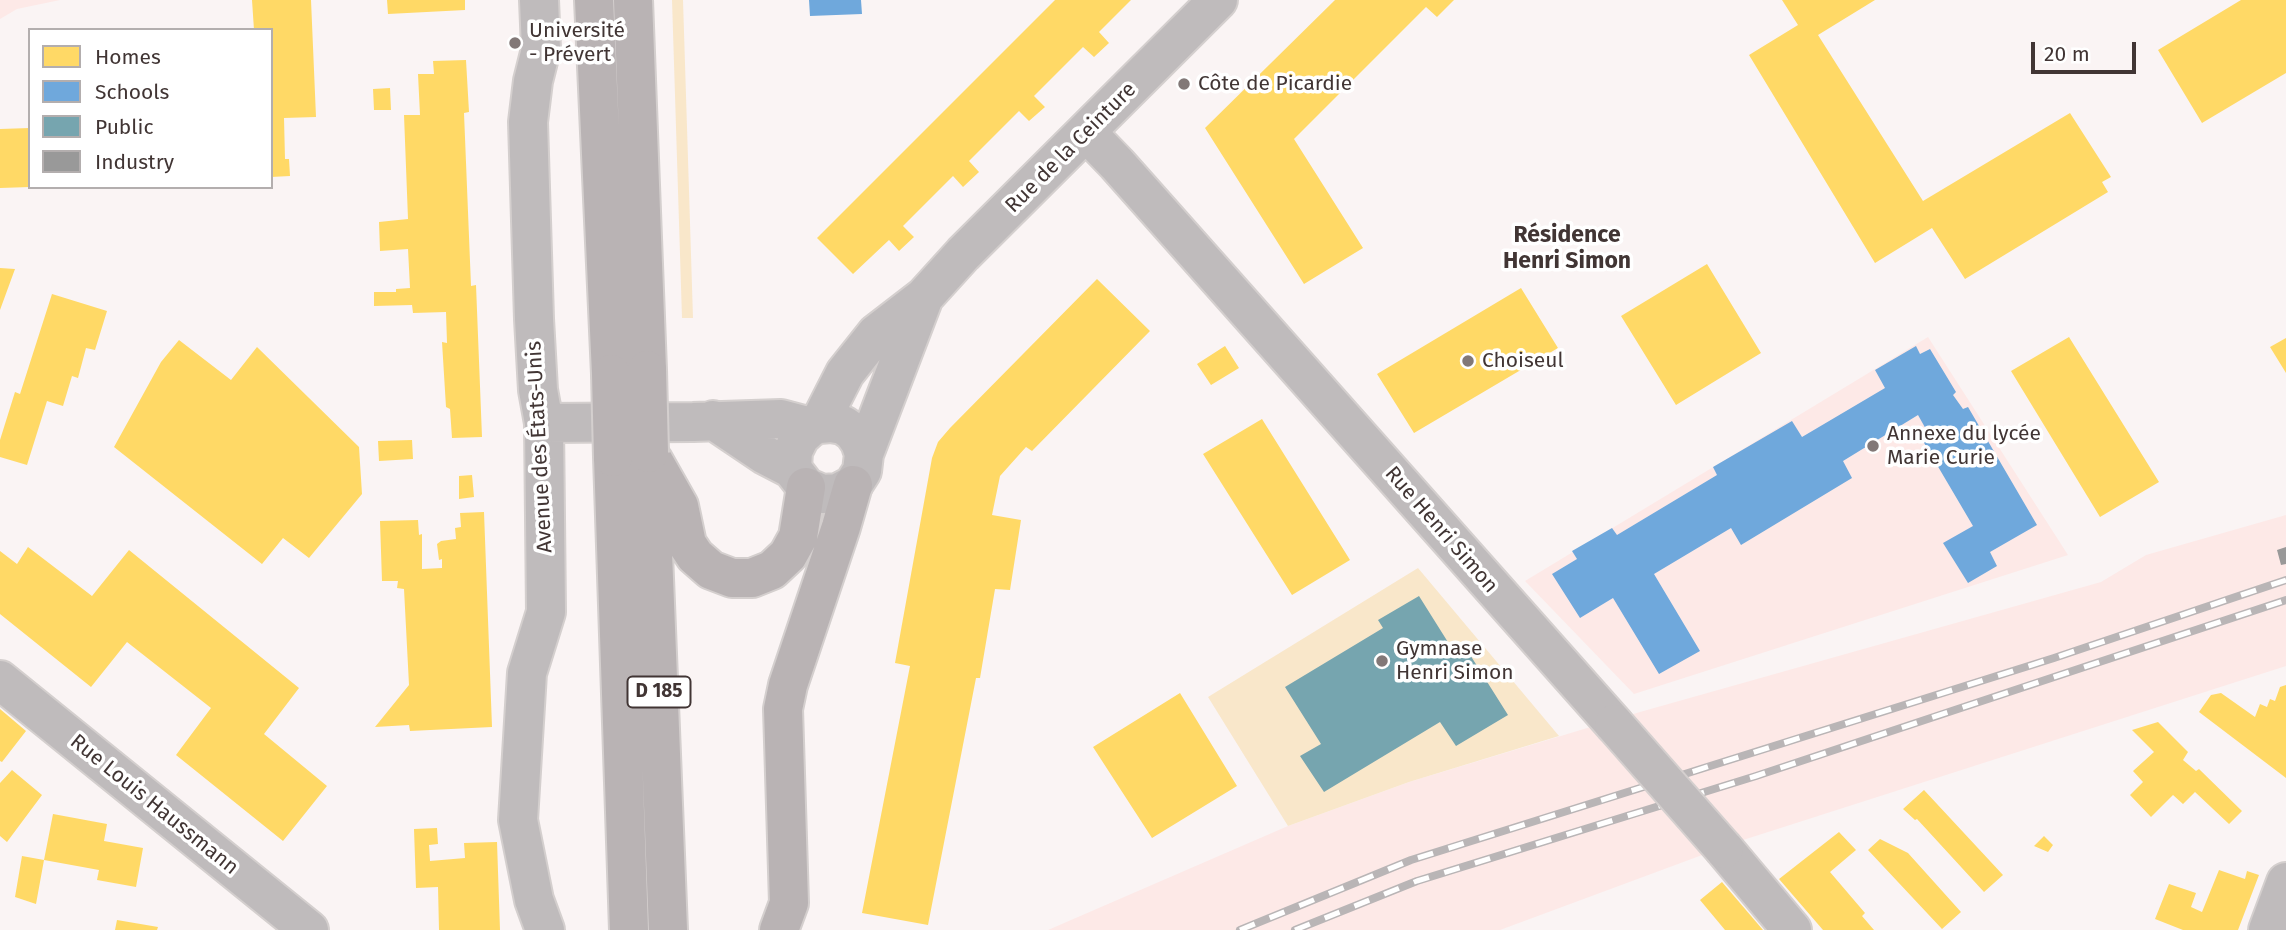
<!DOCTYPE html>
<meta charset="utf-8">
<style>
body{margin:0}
#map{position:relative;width:2286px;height:930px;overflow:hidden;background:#faf4f4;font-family:"Fira Sans",sans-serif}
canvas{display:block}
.legend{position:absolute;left:28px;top:28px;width:245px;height:161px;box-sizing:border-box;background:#fff;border:2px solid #b3aeae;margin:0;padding:9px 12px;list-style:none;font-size:21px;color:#413534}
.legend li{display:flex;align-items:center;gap:14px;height:35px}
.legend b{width:35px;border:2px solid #b3aeae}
.scale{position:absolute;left:2031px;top:42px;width:105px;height:32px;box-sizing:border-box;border:4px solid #413534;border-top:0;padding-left:9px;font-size:21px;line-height:24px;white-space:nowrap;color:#413534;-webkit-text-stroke:5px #fff;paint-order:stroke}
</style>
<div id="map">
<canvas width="2286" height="930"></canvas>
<ul class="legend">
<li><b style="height:19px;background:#ffd966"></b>Homes</li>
<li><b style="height:19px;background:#6fa8dc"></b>Schools</li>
<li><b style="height:19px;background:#76a5af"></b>Public</li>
<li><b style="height:19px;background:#999"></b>Industry</li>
</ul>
<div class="scale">20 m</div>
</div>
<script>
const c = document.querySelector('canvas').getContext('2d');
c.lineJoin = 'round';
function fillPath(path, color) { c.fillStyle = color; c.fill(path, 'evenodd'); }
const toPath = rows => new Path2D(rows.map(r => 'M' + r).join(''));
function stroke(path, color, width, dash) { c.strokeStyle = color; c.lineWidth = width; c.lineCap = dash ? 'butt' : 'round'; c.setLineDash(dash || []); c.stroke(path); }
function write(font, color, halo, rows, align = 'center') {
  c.font = font + ' "Fira Sans",sans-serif'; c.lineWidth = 7; c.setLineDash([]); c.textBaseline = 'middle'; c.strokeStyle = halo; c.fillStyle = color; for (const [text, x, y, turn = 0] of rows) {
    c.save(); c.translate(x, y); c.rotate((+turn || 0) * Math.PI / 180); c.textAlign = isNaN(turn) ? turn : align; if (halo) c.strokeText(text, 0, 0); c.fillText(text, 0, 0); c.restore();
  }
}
const built = toPath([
 [0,0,60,0,17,9,0,19],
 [1928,337,2068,555,1634,694,1525,581],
 [2286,515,2286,666,1740,841,1500,930,1048,930,1288,826,1409,782,1640,712,2101,582,2146,555]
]);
const green = toPath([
 [672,0,683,0,693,318,682,318],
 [1418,568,1559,736,1409,782,1288,826,1208,697]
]);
const homes = toPath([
 [252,0,311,0,316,117,284,118,285,159,289,159,290,176,271,177,271,30,254,30],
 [387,0,465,0,465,10,388,14],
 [1055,0,1131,0,1099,32,1109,43,1094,57,1083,47,1034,96,1045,107,1029,121,1019,111,969,161,979,172,963,187,953,176,903,226,914,237,899,251,889,240,853,274,817,238],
 [1335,0,1454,0,1437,17,1426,7,1294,139,1363,248,1304,284,1205,128],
 [1782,0,1875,0,1818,35,1923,201,2070,113,2111,177,2102,182,2108,192,1965,279,1932,228,1875,263,1749,55,1798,25],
 [2241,0,2286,0,2286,73,2202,123,2158,50],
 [466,60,469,112,464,113,471,286,476,285,482,437,452,438,450,409,446,407,442,342,447,343,446,312,413,313,412,305,374,306,374,292,396,292,396,289,410,288,408,249,380,251,379,222,408,219,404,115,420,115,418,74,434,74,433,61],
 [390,88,391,110,374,110,373,89],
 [30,128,30,187,0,188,0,129],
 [1707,264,1761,353,1676,405,1621,316],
 [0,268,15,269,0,310],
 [1097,279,1150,331,1032,451,1026,447,1000,476,992,515,1021,520,1010,590,995,589,980,678,976,678,928,925,862,913,910,666,895,663,932,458,938,442,950,428],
 [1521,288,1558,348,1414,433,1377,374],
 [52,294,107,311,95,350,86,348,78,378,72,376,63,406,47,401,27,465,0,457,0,440,15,392,20,394],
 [2069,337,2159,482,2100,517,2011,371],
 [2286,338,2286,373,2270,347],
 [179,340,231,380,257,347,359,447,362,494,309,558,283,538,262,564,114,447,161,362],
 [1225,346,1239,368,1211,385,1197,364],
 [1262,419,1350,560,1292,595,1203,454],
 [412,440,413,459,379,461,378,441],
 [472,475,474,497,459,499,459,476],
 [484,512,492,727,410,731,409,725,375,727,409,685,404,589,397,588,398,581,382,581,380,521,418,520,419,535,422,534,422,569,442,568,442,559,439,560,437,544,441,541,456,539,455,528,461,527,460,513],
 [28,547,92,596,129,550,299,688,264,734,327,786,283,841,176,755,211,708,127,642,91,687,0,614,0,551,17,564],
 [2286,685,2286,778,2199,712,2211,695,2221,693,2255,717,2260,704,2267,707,2270,699,2275,701,2280,687],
 [1180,693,1237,786,1152,838,1093,747],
 [0,709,26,731,2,762,0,761],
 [2158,722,2188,752,2183,760,2196,771,2199,769,2242,811,2229,824,2195,792,2183,804,2173,795,2151,817,2130,795,2143,782,2133,771,2154,752,2132,730],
 [12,770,42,795,7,842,0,836,0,783],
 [1924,790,2003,875,1984,892,1917,819,1915,820,1903,809],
 [53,814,107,824,104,841,143,848,136,887,97,880,99,870,44,860],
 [437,828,438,844,429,845,430,861,465,858,464,843,497,842,500,930,439,930,438,887,416,888,414,829],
 [1839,832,1856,850,1830,872,1865,913,1862,916,1874,930,1823,930,1779,879],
 [2044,836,2053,845,2048,852,2034,846],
 [1880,839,1908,853,1961,912,1942,929,1868,850],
 [22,856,44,860,36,904,15,897],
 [2219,870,2245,879,2247,871,2259,875,2238,930,2183,930,2155,919,2169,884,2196,893,2191,907,2202,912],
 [1722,882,1763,930,1725,930,1700,900],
 [117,920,158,927,157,930,115,930]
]);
const schools = toPath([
 [809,0,861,0,862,14,810,16],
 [1916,346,1920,354,1930,349,1956,392,1953,395,1963,409,1968,407,2037,525,1990,552,1997,566,1968,583,1943,543,1973,526,1920,436,1927,431,1918,415,1843,461,1852,478,1741,545,1731,528,1654,574,1700,651,1659,674,1613,598,1580,618,1552,574,1577,559,1572,551,1612,528,1617,535,1717,475,1713,467,1792,421,1802,437,1885,388,1875,370]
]);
const public = toPath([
 [1419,596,1451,647,1460,642,1467,650,1508,715,1456,746,1440,722,1324,792,1300,756,1321,744,1285,687,1383,628,1378,620]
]);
const industry = toPath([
 [2286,547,2286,564,2281,565,2277,550]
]);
const minor = toPath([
 [539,0,541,49,533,81,528,122,534,319,538,390,544,423,546,612,527,673,518,820,534,900,545,930],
 [1087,133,1117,164,1614,724],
 [713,420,765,455,792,469],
 [544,423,693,422,781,419,811,427],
 [819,424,845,373,876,334,924,297,963,254,1218,0],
 [864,454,860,442,853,432,843,425,831,423,819,424,811,427,800,437,793,451,792,469,806,487,822,494,838,493,853,485,862,471,864,454,924,297],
 [0,680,309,930],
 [1724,849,1792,930],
 [2268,930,2286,882]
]);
const major = toPath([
 [594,0,611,374],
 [633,0,647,370],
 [649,453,668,930],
 [613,457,629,930],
 [653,460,679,506,687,544,695,556,711,570,732,578,752,578,772,570,788,555,798,537,806,487],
 [779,930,789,903,783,709,788,685,841,527,853,485]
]);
const rail = toPath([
 [1240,930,1411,860,2054,658,2286,580],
 [1295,930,1417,881,1756,776,2286,600]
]);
const minorBridge = toPath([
 [1614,724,1724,849]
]);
const majorBridge = toPath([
 [647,370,649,453],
 [611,374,613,457]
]);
const markers = [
 [515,43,7,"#827877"],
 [1184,84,7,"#827877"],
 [1468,361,7,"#827877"],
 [1873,446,7,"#827877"],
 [1382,661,7,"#827877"]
];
const shields = [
 [659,692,63]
];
const shieldNames = [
 ["D 185",659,692]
];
const poiNames = [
 ["Université",529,31],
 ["- Prévert",529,55],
 ["Côte de Picardie",1198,84],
 ["Choiseul",1482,361],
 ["Annexe du lycée",1887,434],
 ["Marie Curie",1887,458],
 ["Gymnase",1396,649],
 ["Henri Simon",1396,673]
];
const streetNames = [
 ["Rue de la Ceinture",1071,148,-45],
 ["Avenue des États-Unis",540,447,-93],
 ["Rue Henri Simon",1441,530,49],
 ["Rue Louis Haussmann",154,805,39]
];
const neighbourhoodNames = [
 ["Résidence",1567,236],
 ["Henri Simon",1567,262]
];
fillPath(built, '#fde9e7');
fillPath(green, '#f9e7ca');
fillPath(homes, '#ffd966');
fillPath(schools, '#6fa8dc');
fillPath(public, '#76a5af');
fillPath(industry, '#999');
stroke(minor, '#d4cfce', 42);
stroke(major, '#d4cfce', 42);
stroke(minor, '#bfbbbc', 38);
stroke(major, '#b9b3b4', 38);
stroke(rail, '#b9b5b6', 8);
stroke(rail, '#fff', 5, [16]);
stroke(minorBridge, '#d4cfce', 42, []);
stroke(majorBridge, '#d4cfce', 42, []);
stroke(minorBridge, '#bfbbbc', 38);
stroke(majorBridge, '#b9b3b4', 38);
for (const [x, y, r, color] of markers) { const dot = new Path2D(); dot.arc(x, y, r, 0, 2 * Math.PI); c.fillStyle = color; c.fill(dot); stroke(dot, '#fff', 2.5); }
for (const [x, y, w] of shields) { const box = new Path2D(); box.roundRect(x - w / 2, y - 15.5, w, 31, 5); c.fillStyle = '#fff'; c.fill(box); stroke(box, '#413534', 2); }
write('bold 19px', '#413534', null, shieldNames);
write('21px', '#413534', '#fff', poiNames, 'left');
write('21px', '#413534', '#fff', streetNames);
write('bold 23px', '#413534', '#fff', neighbourhoodNames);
</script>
